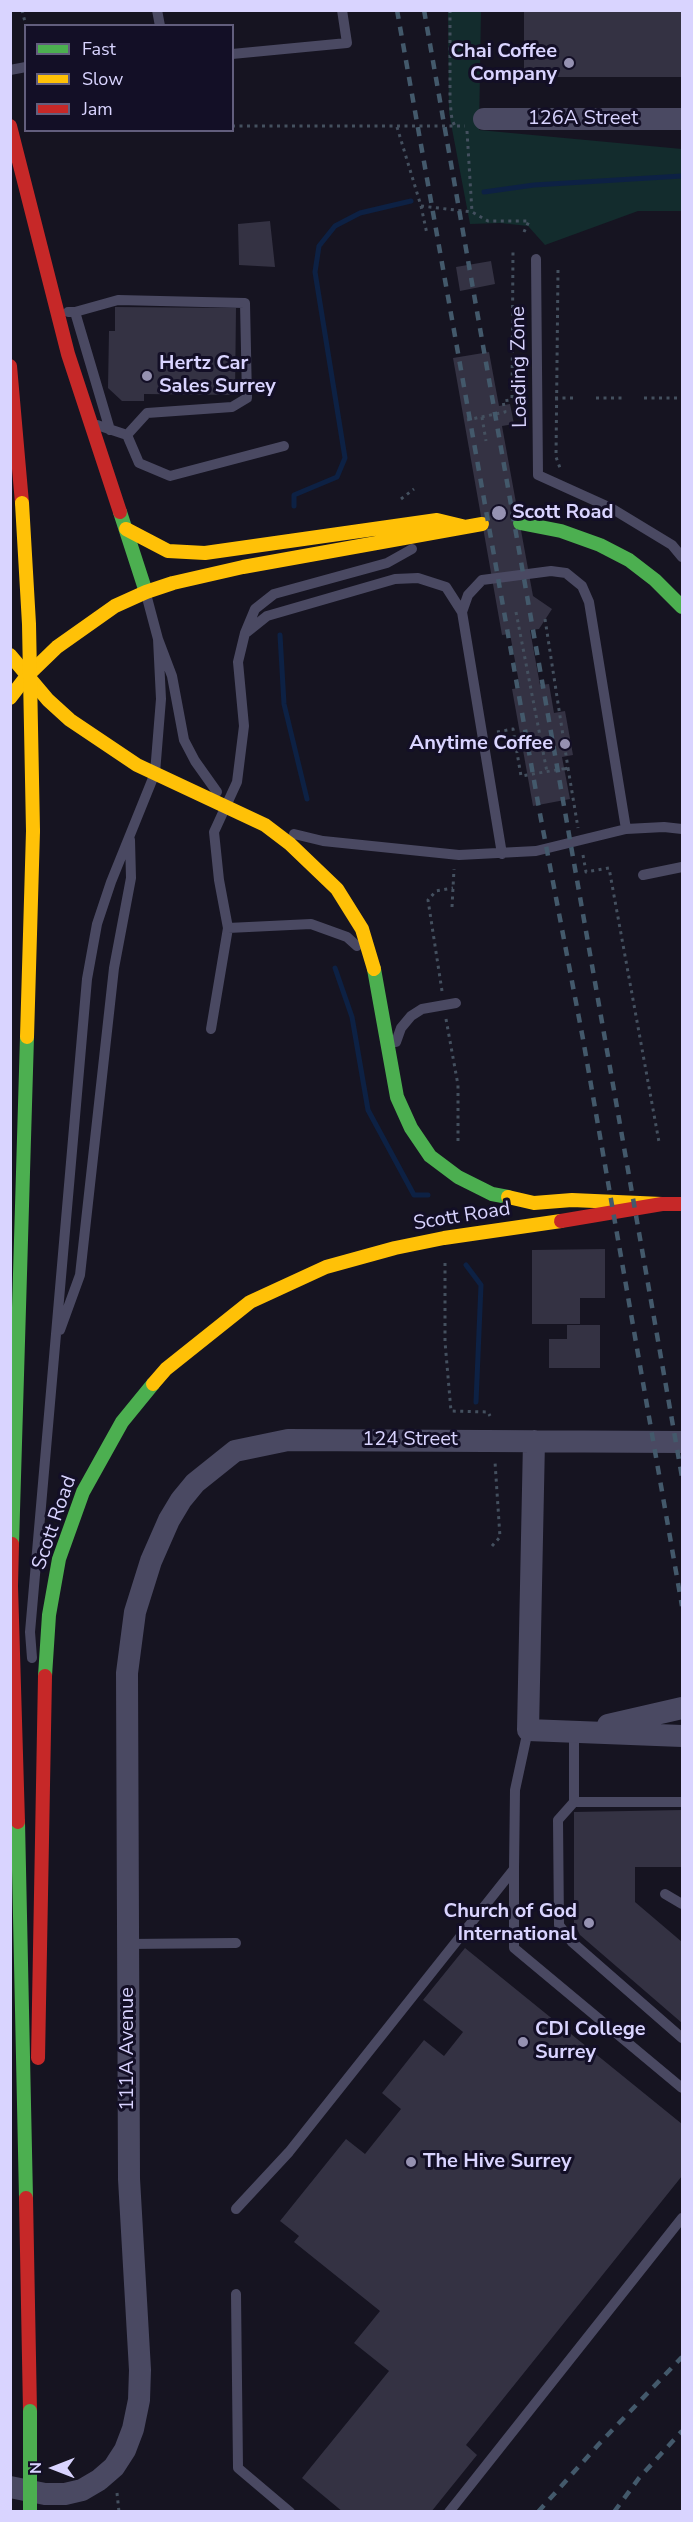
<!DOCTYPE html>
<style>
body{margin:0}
#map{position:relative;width:693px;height:2522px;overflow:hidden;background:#161421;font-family:"Nunito Sans",sans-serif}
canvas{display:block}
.frame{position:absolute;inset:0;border:12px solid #d9d4ff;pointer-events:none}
.legend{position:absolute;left:24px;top:24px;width:210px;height:108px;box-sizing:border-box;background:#130f26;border:2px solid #625e7d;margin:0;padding:8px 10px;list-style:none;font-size:18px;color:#d9d4ff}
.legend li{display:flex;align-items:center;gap:12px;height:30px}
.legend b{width:30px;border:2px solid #625e7d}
.north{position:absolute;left:24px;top:2438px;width:60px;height:60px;-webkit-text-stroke:4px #130f26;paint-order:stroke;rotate:270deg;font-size:16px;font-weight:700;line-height:24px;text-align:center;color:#d9d4ff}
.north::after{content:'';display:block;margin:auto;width:21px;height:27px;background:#d9d4ff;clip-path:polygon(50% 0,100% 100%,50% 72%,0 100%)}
</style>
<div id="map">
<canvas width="693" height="2522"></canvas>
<div class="frame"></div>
<ul class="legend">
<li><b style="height:8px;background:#4caf50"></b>Fast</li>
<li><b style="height:8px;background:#ffc107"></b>Slow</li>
<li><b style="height:8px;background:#c62828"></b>Jam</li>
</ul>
<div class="north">N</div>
</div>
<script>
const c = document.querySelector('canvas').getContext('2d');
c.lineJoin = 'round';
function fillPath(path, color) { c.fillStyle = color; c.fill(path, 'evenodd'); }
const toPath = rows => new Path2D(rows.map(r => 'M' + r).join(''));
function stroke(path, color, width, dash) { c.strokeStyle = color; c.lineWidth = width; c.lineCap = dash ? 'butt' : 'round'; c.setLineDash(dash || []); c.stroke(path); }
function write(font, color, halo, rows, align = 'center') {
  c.font = font + ' "Nunito Sans",sans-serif'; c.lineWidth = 6; c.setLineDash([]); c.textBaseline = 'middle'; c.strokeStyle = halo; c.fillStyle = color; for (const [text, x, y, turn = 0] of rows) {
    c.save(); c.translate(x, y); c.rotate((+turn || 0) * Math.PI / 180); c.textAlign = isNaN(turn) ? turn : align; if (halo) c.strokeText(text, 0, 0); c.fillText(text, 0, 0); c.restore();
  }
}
const green = toPath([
 [448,11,481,11,479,130,682,149,682,211,638,211,545,245,528,226,500,223,470,224,449,113]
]);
const stream = toPath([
 [484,192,534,185,682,176],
 [294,506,294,495,337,477,345,458,315,272,319,246,335,226,360,213,411,201],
 [280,635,284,704,307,799],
 [335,968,352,1017,368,1110,414,1195,428,1195],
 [466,1265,481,1285,476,1402]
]);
const building = toPath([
 [524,10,682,10,682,77,524,77],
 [270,221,275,267,239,265,238,224],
 [491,261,495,284,460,291,456,267],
 [115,307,236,308,235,395,144,394,144,401,122,401,108,388,109,331,115,331],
 [489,352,499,406,510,404,514,424,502,426,533,596,552,609,539,629,530,630,540,685,549,684,554,713,565,711,573,755,562,757,570,799,533,806,512,689,520,688,510,634,502,635,453,358],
 [605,1249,605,1298,580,1298,580,1324,532,1324,532,1250],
 [567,1325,600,1325,600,1368,549,1368,549,1339,567,1339],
 [682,1810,682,1867,635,1867,635,1902,682,1942,682,2023,580,1935,574,1923,574,1812],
 [465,1948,682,2124,682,2176,466,2445,477,2455,431,2512,343,2512,302,2478,389,2371,354,2343,380,2311,294,2242,299,2236,280,2221,346,2139,365,2154,401,2109,382,2093,424,2040,444,2056,463,2032,423,2000]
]);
const path = toPath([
 [22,10,26,26],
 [450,10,450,101,452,120,455,126],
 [232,126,465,126],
 [397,127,421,206,427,234],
 [467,131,472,212],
 [421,206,472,212,488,221,529,221,524,232],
 [558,270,556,457,560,468],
 [512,398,513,251],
 [555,398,574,398],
 [596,398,625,398],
 [644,398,678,398],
 [482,417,486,441],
 [467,420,505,412,503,401,523,398],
 [401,499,414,489],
 [516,612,547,772],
 [545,619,568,768],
 [497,732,513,729,521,776,568,768,564,769,568,768,578,828],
 [453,740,464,738],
 [583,855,586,872,609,868,659,1142],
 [452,907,454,869],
 [442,991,428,900,436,891,453,888],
 [446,1019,458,1085,458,1144],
 [445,1263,445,1342,451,1411,488,1412,490,1416],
 [492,1546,500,1537,495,1462],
 [117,2493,119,2512]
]);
const lane = toPath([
 [157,10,160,26],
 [232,54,347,43,342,10],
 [10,70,26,67],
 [536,259,538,475,611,508,672,545,682,557],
 [68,312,75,312,110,430],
 [75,312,118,300,245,303,247,398,232,407,147,413,127,435],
 [97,425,127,435,139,463,170,476,284,446],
 [146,594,158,639,172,676,184,740,195,761,217,792],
 [462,612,468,595,482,580,551,571,566,573,582,586,589,602,626,829],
 [247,632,267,616,395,579,418,578,446,587,462,612,502,854],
 [294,834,323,841,459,855,536,851,626,829,664,827,682,829],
 [643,875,682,867],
 [228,928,311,924,347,937,357,946],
 [211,1029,228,928,219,880,214,832,237,782,244,726,238,662,245,633,255,609,274,594,387,563,412,549],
 [396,1042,401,1028,411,1016,422,1009,456,1003],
 [60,1330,80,1275,114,968,131,878,130,840],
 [32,1658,30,1632,87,979,97,924,111,882,155,773,161,699,158,639],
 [574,1732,574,1802,558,1820,559,1925,572,1942,682,2038],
 [574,1802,682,1802],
 [514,1869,514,1948,682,2088],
 [665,1894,682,1904],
 [128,1944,236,1943],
 [236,2209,289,2152,514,1869,515,1790,528,1730],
 [236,2294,238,2468,290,2512],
 [449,2512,682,2218]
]);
const street = toPath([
 [484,119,682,119],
 [534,1441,528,1730,682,1736],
 [608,1725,682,1708],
 [10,2487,45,2494,65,2494,82,2490,99,2480,114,2467,125,2450,133,2429,139,2400,140,2370,129,2179,127,1673,135,1612,151,1561,169,1520,181,1500,195,1483,235,1451,288,1440,682,1442]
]);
const fast = toPath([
 [120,512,146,592],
 [520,523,561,531,600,545,629,560,655,580,682,607],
 [374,969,397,1097,411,1128,430,1156,458,1177,492,1194,508,1197],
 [12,1544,27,1037],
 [45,1676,49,1615,59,1559,83,1492,122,1422,153,1384],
 [18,1822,26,2198]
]);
const slow = toPath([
 [126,529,168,551,205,553,437,520,466,527],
 [10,655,48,700,70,720,137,765,265,825,290,844,337,889,362,929,374,969],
 [10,698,26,677,57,647,115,606,146,592,173,583,243,567,482,524],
 [27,1037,33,831],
 [508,1197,534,1203,572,1200,662,1204],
 [153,1384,166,1369,250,1302,326,1267,395,1248,444,1238,561,1221]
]);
const jam = toPath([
 [10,126,68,354,120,512],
 [10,366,22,503],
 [561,1221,662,1204,682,1204],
 [12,1544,11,1586,18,1822],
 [38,2058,45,1676],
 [26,2198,30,2411]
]);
const rail = toPath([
 [397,10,540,814,583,1039,682,1606],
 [424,10,682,1477],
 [538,2512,599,2444,682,2357],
 [614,2512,639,2478,682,2431]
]);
const fastBridge = toPath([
 [30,2411,30,2512]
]);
const slowBridge = toPath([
 [22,503,29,624,33,831]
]);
const markers = [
 [569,63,6,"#9591b1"],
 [147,376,6,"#9591b1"],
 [499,513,8,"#9591b1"],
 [565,744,6,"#9591b1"],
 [589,1923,6,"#9591b1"],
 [523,2042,6,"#9591b1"],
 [411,2162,6,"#9591b1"]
];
const poiNames = [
 ["Chai Coffee",557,52,"right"],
 ["Company",557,75,"right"],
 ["Hertz Car",159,364],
 ["Sales Surrey",159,387],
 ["Scott Road",512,513],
 ["Anytime Coffee",553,744,"right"],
 ["Church of God",577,1912,"right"],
 ["International",577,1935,"right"],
 ["CDI College",535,2030],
 ["Surrey",535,2053],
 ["The Hive Surrey",423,2162]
];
const streetNames = [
 ["126A Street",583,119],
 ["Loading Zone",520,367,-91],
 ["Scott Road",462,1217,-9],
 ["124 Street",410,1440],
 ["Scott Road",55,1523,-71],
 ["111A Avenue",128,2049,-90]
];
fillPath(green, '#132c2d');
stroke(stream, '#0d2144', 5);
fillPath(building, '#343243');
stroke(path, '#44505f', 3, [3, 4.5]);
stroke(lane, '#4a4962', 10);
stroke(street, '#4a4962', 22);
stroke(fast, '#4caf50', 14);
stroke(slow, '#ffc107', 14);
stroke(jam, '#c62828', 14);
stroke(rail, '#43596b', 4.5, [9, 8]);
stroke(fastBridge, '#4caf50', 14);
stroke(slowBridge, '#ffc107', 14);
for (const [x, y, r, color] of markers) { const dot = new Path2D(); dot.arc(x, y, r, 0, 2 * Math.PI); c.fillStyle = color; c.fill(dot); stroke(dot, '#130f26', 2); }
write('bold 20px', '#d9d4ff', '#130f26', poiNames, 'left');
write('20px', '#d9d4ff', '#130f26', streetNames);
</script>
